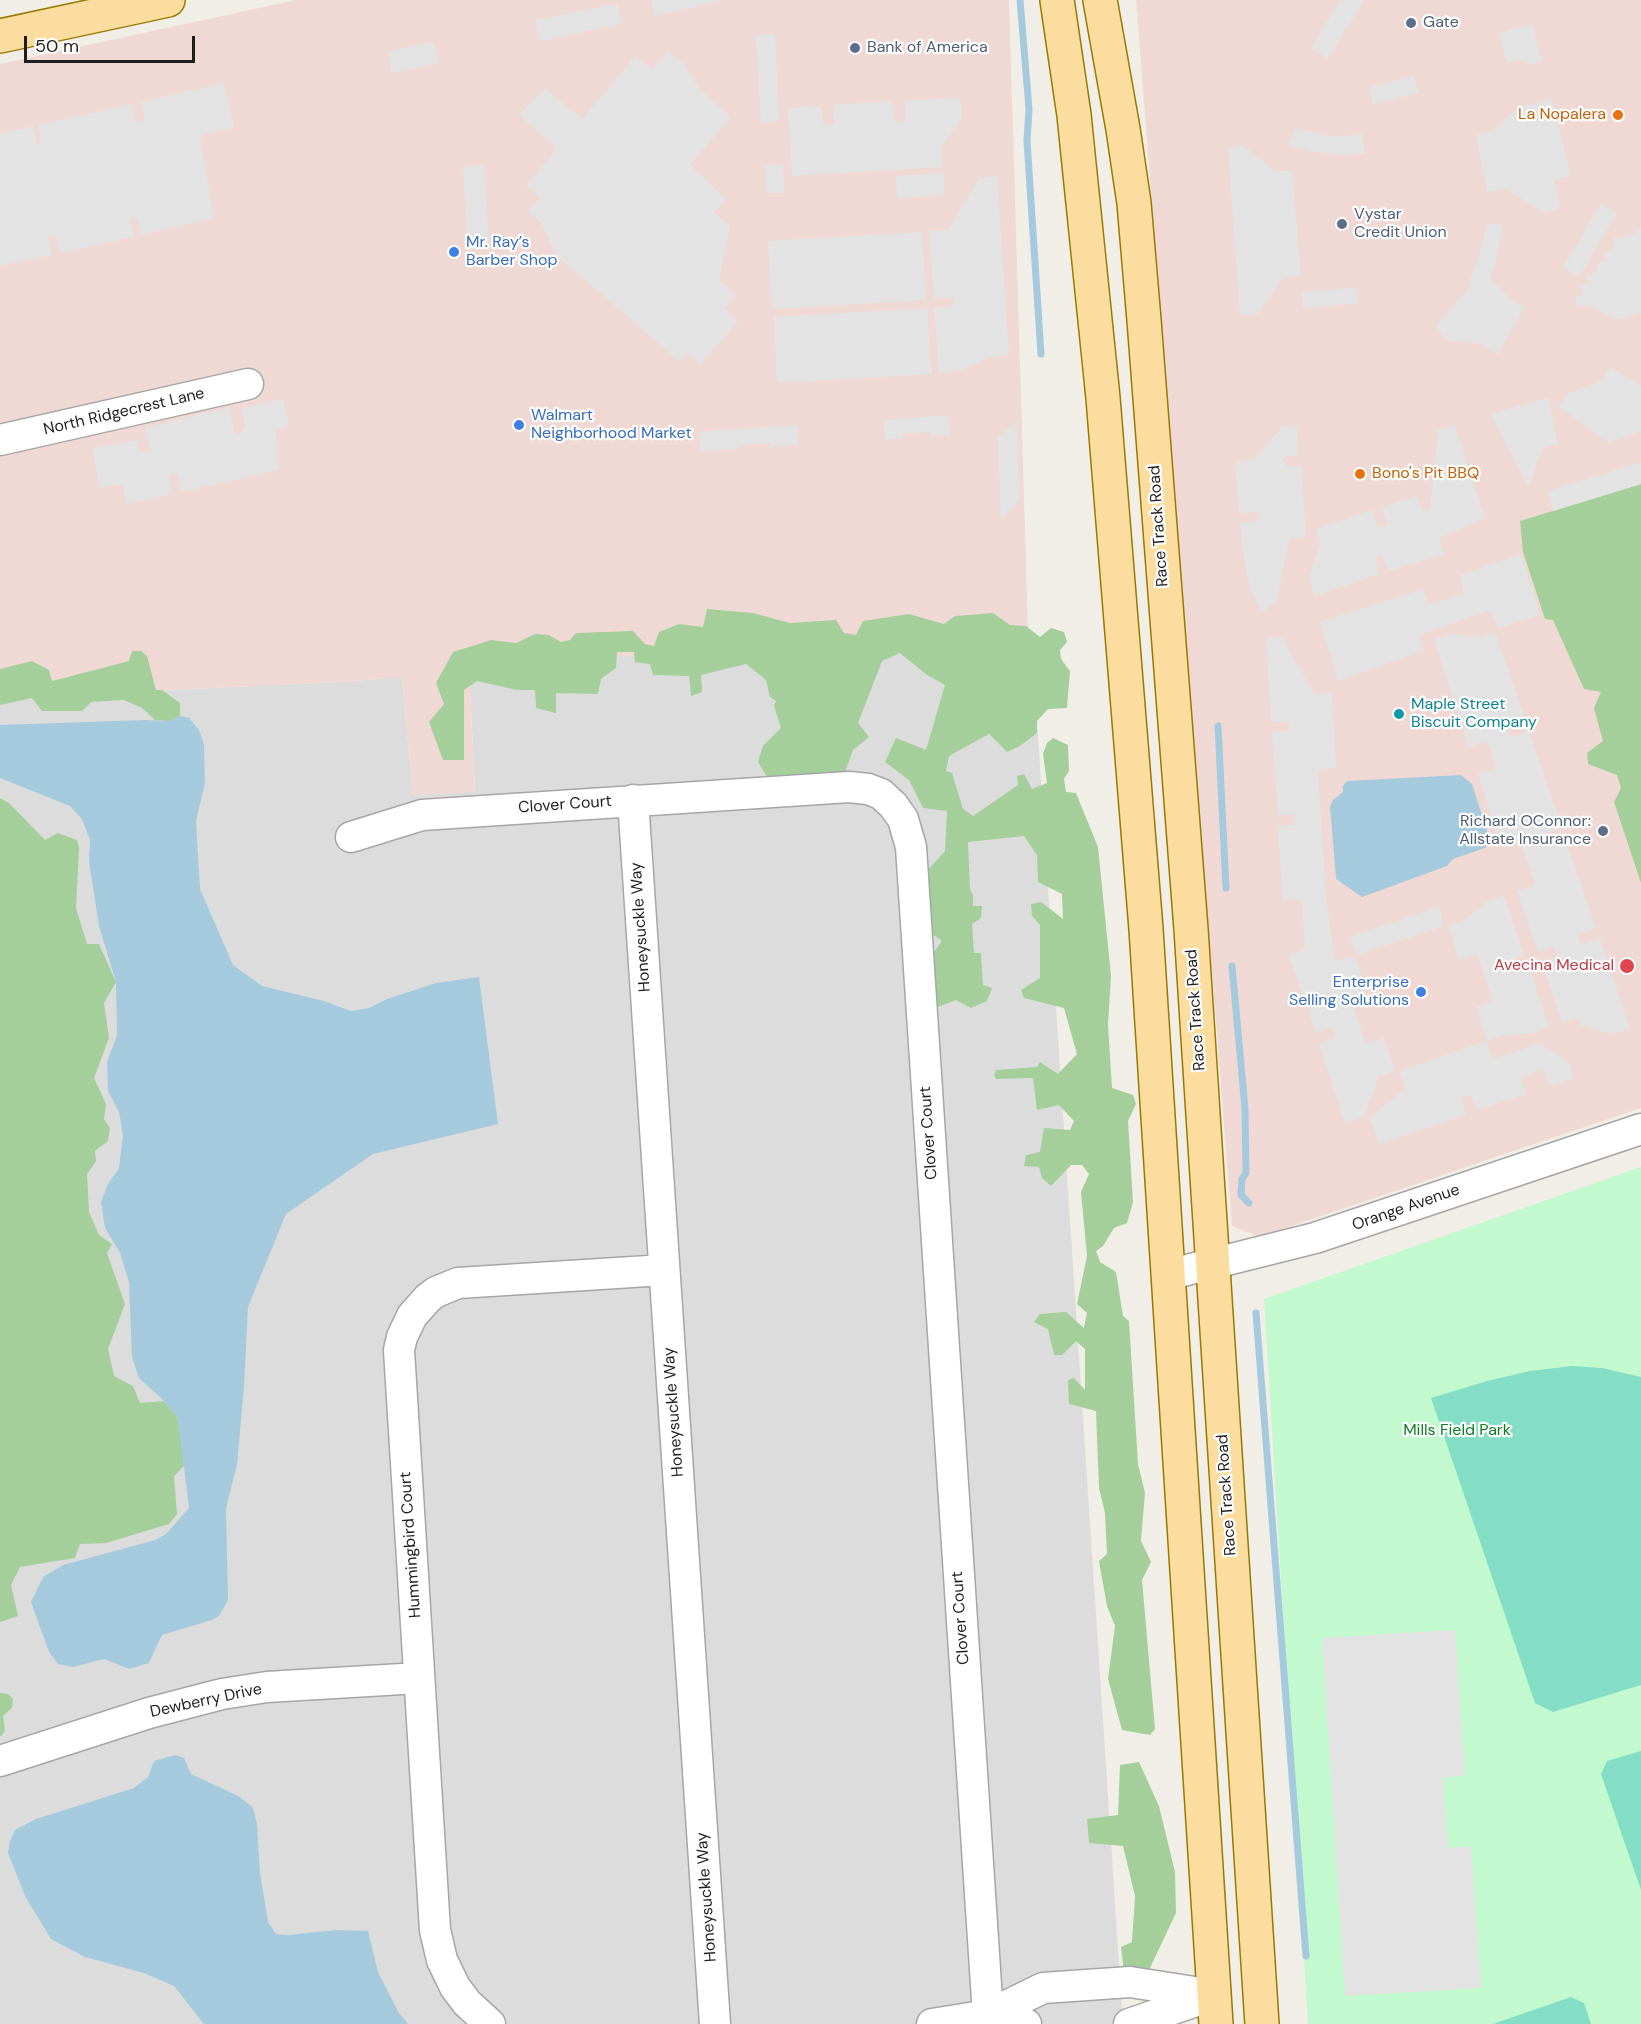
<!DOCTYPE html>
<meta charset="utf-8">
<style>
body{margin:0}
#map{position:relative;width:1641px;height:2024px;overflow:hidden;background:#f0eee6;font-family:"DM Sans",sans-serif}
canvas{display:block}
.scale{position:absolute;left:24px;top:36px;width:171px;height:27px;box-sizing:border-box;border:3px solid #1f1f1f;border-top:0;padding-left:8px;font-size:18px;line-height:21px;white-space:nowrap;color:#1f1f1f;-webkit-text-stroke:4px #fff;paint-order:stroke}
</style>
<div id="map">
<canvas width="1641" height="2024"></canvas>
<div class="scale">50 m</div>
</div>
<script>
const c = document.querySelector('canvas').getContext('2d');
c.lineJoin = 'round';
function fillPath(path, color) { c.fillStyle = color; c.fill(path, 'evenodd'); }
const toPath = rows => new Path2D(rows.map(r => 'M' + r).join(''));
function stroke(path, color, width, dash) { c.strokeStyle = color; c.lineWidth = width; c.lineCap = dash ? 'butt' : 'round'; c.setLineDash(dash || []); c.stroke(path); }
function write(font, color, halo, rows, align = 'center') {
  c.font = font + ' "DM Sans",sans-serif'; c.lineWidth = 4.5; c.setLineDash([]); c.textBaseline = 'middle'; c.strokeStyle = halo; c.fillStyle = color; for (const [text, x, y, turn = 0] of rows) {
    c.save(); c.translate(x, y); c.rotate((+turn || 0) * Math.PI / 180); c.textAlign = isNaN(turn) ? turn : align; if (halo) c.strokeText(text, 0, 0); c.fillText(text, 0, 0); c.restore();
  }
}
const residential = toPath([
 [1028,630,1038,736,1123,2024,0,2024,0,698,341,682,402,677,413,795,475,791,469,669,694,650]
]);
const commercial = toPath([
 [296,0,1009,0,1028,630,694,650,469,669,475,792,413,795,402,677,341,682,0,698,0,64],
 [1136,0,1641,0,1641,484,1550,512,1641,783,1641,1108,1259,1237,1232,1226]
]);
const forest = toPath([
 [1641,484,1641,883,1614,802,1621,788,1617,775,1588,764,1587,753,1603,741,1594,708,1601,692,1584,689,1553,620,1545,619,1523,552,1520,521],
 [707,609,753,613,790,623,836,620,844,633,856,635,863,621,909,614,944,624,955,616,993,613,1010,625,1026,626,1040,637,1051,628,1064,632,1067,642,1060,650,1061,659,1070,671,1067,708,1048,709,1037,721,1037,733,1020,746,1007,752,989,734,949,756,946,771,952,773,963,809,973,816,1018,785,1017,776,1024,774,1032,789,1047,783,1043,754,1047,743,1053,738,1068,745,1069,771,1064,779,1066,792,1076,793,1098,847,1111,976,1108,1025,1112,1088,1133,1095,1136,1104,1128,1121,1133,1202,1127,1223,1114,1228,1103,1246,1096,1251,1100,1262,1116,1272,1123,1316,1129,1321,1138,1464,1145,1493,1141,1541,1151,1562,1142,1580,1155,1729,1150,1735,1122,1730,1108,1679,1115,1626,1107,1606,1099,1561,1107,1554,1105,1513,1099,1488,1096,1411,1069,1404,1068,1380,1074,1378,1085,1390,1085,1349,1076,1341,1062,1355,1054,1355,1048,1329,1034,1322,1040,1314,1066,1312,1084,1328,1087,1313,1077,1304,1087,1256,1081,1192,1089,1174,1082,1165,1071,1165,1051,1186,1042,1178,1039,1167,1024,1166,1026,1155,1040,1152,1044,1128,1070,1130,1074,1121,1059,1105,1037,1110,1033,1078,996,1079,994,1075,996,1070,1037,1067,1040,1062,1058,1074,1077,1054,1064,1008,1024,998,1021,990,1040,978,1040,925,1032,916,1031,904,1041,902,1063,919,1062,894,1038,882,1037,855,1024,836,968,842,970,889,973,895,973,906,982,906,981,918,972,924,974,953,981,953,983,985,992,988,987,1001,971,1008,956,1000,933,1009,931,956,942,941,932,934,927,871,945,851,947,811,923,808,909,780,885,762,896,738,926,750,945,685,927,675,900,653,882,661,858,723,869,737,853,750,845,772,769,780,758,762,763,746,781,728,774,706,776,701,770,697,766,680,746,664,701,675,702,692,691,696,689,676,653,675,650,664,635,662,634,652,617,652,616,668,601,679,598,694,556,693,556,713,536,708,535,690,517,690,477,681,464,690,464,760,443,760,429,722,444,704,436,683,453,652,491,640,516,643,535,634,549,635,561,642,570,640,576,633,633,631,645,644,654,646,659,632,679,624,703,627],
 [132,651,141,651,147,656,156,690,162,690,180,703,180,716,170,721,155,720,142,708,124,700,91,702,82,711,42,711,32,698,0,705,0,669,32,661,49,670,52,681,129,661],
 [0,798,9,803,45,840,58,833,77,840,79,848,76,908,87,944,99,944,116,982,104,1003,109,1038,94,1078,106,1104,104,1119,110,1128,108,1141,95,1151,96,1161,87,1174,89,1212,99,1235,112,1244,107,1253,125,1304,108,1349,114,1376,133,1386,140,1403,164,1401,178,1418,184,1466,174,1476,177,1514,169,1524,106,1543,80,1544,75,1558,20,1567,11,1585,18,1616,0,1622],
 [0,1693,8,1694,13,1699,12,1708,3,1716,5,1731,0,1737],
 [1139,1762,1159,1806,1175,1872,1176,1913,1148,1972,1124,1972,1121,1947,1132,1942,1135,1896,1123,1846,1089,1843,1087,1819,1118,1815,1120,1765]
]);
const park = toPath([
 [1641,1167,1641,2024,1308,2024,1264,1299]
]);
const pitch = toPath([
 [1572,1366,1602,1368,1641,1377,1641,1685,1553,1712,1535,1703,1431,1398,1487,1381,1530,1371],
 [1641,1751,1641,1890,1601,1774,1607,1761],
 [1571,1997,1584,2003,1591,2024,1493,2024]
]);
const parking = toPath([
 [651,0,724,0,654,16],
 [1340,0,1364,0,1328,59,1311,48],
 [617,4,622,24,540,41,535,20],
 [1532,24,1542,62,1528,65,1519,59,1507,63,1499,33],
 [775,34,779,121,761,122,756,35],
 [434,42,439,63,392,73,388,51],
 [668,51,684,63,698,87,731,117,690,165,726,199,714,213,730,226,719,280,736,295,725,308,738,322,700,365,688,352,680,362,556,255,542,224,528,211,540,198,526,186,557,148,519,115,545,88,582,119,635,56,652,69],
 [1414,76,1419,93,1373,104,1369,87],
 [224,83,234,128,203,134,200,137,214,218,141,235,137,218,134,216,130,220,134,237,60,253,56,236,50,235,48,237,52,255,0,266,0,133,33,126,37,144,41,145,39,125,132,104,135,121,139,123,145,120,141,102],
 [960,98,962,118,941,147,943,167,792,176,788,108,821,106,823,123,827,126,832,125,834,123,833,105,892,101,894,118,897,122,903,121,905,118,905,101],
 [1552,99,1571,176,1554,180,1560,208,1544,213,1506,189,1487,192,1476,135,1493,131,1518,107],
 [1295,128,1334,137,1362,134,1365,153,1343,155,1311,151,1288,145],
 [1244,146,1275,171,1292,171,1301,276,1284,277,1258,314,1240,315,1228,147],
 [783,164,784,193,766,193,765,165],
 [484,165,489,248,468,249,463,167],
 [943,173,945,195,897,198,896,176],
 [997,176,1009,355,991,357,958,371,939,373,934,308,954,306,953,297,934,298,929,231,948,230,979,178],
 [1601,203,1617,213,1579,277,1563,268],
 [1487,224,1503,225,1497,257,1490,278,1512,300,1525,307,1497,355,1482,344,1446,340,1436,326,1466,291,1478,260],
 [1641,227,1641,313,1619,320,1587,304,1577,307,1575,298,1583,295,1580,286,1589,283,1586,275,1597,272,1596,265,1606,260,1604,253,1614,248,1613,239,1635,234],
 [922,232,926,300,772,309,768,241],
 [1356,287,1358,303,1303,308,1302,292],
 [927,308,932,374,777,383,774,317],
 [1610,367,1641,386,1641,431,1609,443,1558,406,1569,393,1602,381],
 [1548,398,1558,444,1542,449,1529,487,1490,414],
 [283,399,289,426,275,430,278,450,276,454,279,470,181,492,178,475,175,472,169,476,172,494,126,504,123,487,119,484,100,488,92,448,138,440,140,450,144,453,148,452,150,449,145,428,229,407,234,432,237,434,241,433,245,427,242,408],
 [948,415,950,435,931,436,930,432,903,433,903,438,885,440,884,420],
 [1017,421,1020,500,1001,520,998,438],
 [797,425,798,445,771,447,770,443,739,445,739,449,700,451,699,432],
 [1455,425,1485,518,1439,538,1445,554,1388,571,1382,555,1375,557,1379,574,1314,596,1309,578,1320,543,1316,529,1372,510,1377,526,1385,526,1387,523,1382,507,1417,496,1423,511,1430,510,1438,430],
 [1297,426,1299,455,1286,456,1283,458,1283,461,1287,466,1301,465,1306,537,1291,538,1289,540,1276,603,1261,612,1251,590,1244,560,1240,523,1259,521,1259,512,1239,513,1235,463,1254,459,1282,427],
 [1641,462,1641,484,1553,511,1548,491],
 [1521,554,1540,615,1498,628,1492,612,1489,611,1421,634,1419,637,1423,651,1338,681,1320,622,1423,589,1428,603,1431,604,1464,593,1460,575],
 [1495,632,1526,721,1510,727,1508,731,1510,735,1513,737,1529,731,1562,828,1546,833,1545,837,1549,844,1565,839,1596,928,1578,935,1580,943,1584,944,1600,939,1630,1029,1612,1034,1581,1025,1580,1021,1576,1018,1562,1023,1542,962,1556,957,1557,955,1552,946,1538,952,1517,891,1534,886,1535,883,1520,842,1517,840,1501,846,1478,774,1494,769,1495,767,1488,743,1485,741,1469,748,1434,639,1451,634,1481,637],
 [1282,637,1313,692,1316,694,1332,693,1336,768,1320,769,1318,773,1326,897,1333,948,1336,961,1355,957,1367,991,1353,996,1351,1000,1365,1042,1369,1043,1384,1038,1395,1071,1379,1076,1364,1117,1345,1123,1319,1044,1333,1038,1335,1035,1334,1030,1330,1028,1316,1033,1289,955,1303,950,1305,944,1302,903,1297,899,1283,900,1278,826,1294,825,1296,816,1292,814,1278,815,1272,732,1288,731,1290,724,1287,721,1271,722,1266,638],
 [1504,895,1524,955,1511,961,1510,968,1514,971,1529,966,1549,1027,1533,1033,1506,1035,1487,1041,1492,1057,1496,1058,1540,1043,1570,1063,1573,1078,1549,1086,1544,1070,1541,1069,1521,1078,1526,1094,1477,1110,1471,1096,1468,1095,1463,1097,1462,1100,1466,1115,1379,1144,1370,1117,1404,1090,1405,1086,1399,1071,1487,1041,1476,1007,1491,1002,1492,998,1478,956,1474,955,1459,960,1448,925,1464,920,1487,902],
 [1439,907,1444,926,1356,955,1350,937],
 [1455,1630,1465,1775,1443,1778,1448,1848,1471,1846,1481,1988,1345,1996,1322,1638]
]);
const water = toPath([
 [180,716,189,718,199,730,204,744,205,783,196,821,200,889,233,965,262,986,324,1001,351,1011,369,1008,387,999,436,983,479,977,498,1124,373,1154,286,1214,248,1307,244,1387,237,1465,226,1508,228,1600,219,1616,212,1620,162,1635,149,1663,129,1669,104,1659,73,1667,58,1664,49,1652,31,1602,43,1577,63,1565,155,1540,166,1534,189,1508,178,1418,164,1401,139,1378,132,1357,129,1282,120,1253,105,1228,101,1202,108,1184,119,1168,123,1135,119,1112,108,1091,107,1062,117,1035,116,982,99,926,89,861,90,840,82,819,70,806,0,778,0,725,144,720,169,721],
 [1461,775,1472,784,1489,837,1489,843,1485,848,1453,859,1447,866,1362,897,1336,879,1330,806,1333,800,1343,792,1343,786,1347,781],
 [175,1755,184,1758,191,1774,240,1797,253,1808,257,1824,260,1873,268,1922,276,1934,288,1935,336,1930,368,1931,378,1972,399,2013,408,2024,204,2024,174,1986,144,1973,85,1957,51,1939,25,1896,8,1853,10,1841,15,1830,36,1819,134,1788,148,1777,154,1761]
]);
const stream = toPath([
 [1020,0,1029,109,1027,141,1041,354],
 [1218,726,1226,888],
 [1232,966,1245,1108,1246,1173,1242,1179,1241,1195,1249,1203],
 [1256,1313,1306,1956]
]);
const minor = toPath([
 [0,440,248,384],
 [633,800,715,2024],
 [351,837,422,815,849,787,868,789,881,794,893,805,903,819,911,847,988,2015],
 [1167,1275,1315,1238,1641,1129],
 [0,1761,149,1713,222,1694,267,1687,419,1678],
 [988,2015,1026,2024],
 [490,2024,467,2003,455,1987,442,1960,435,1930,399,1350,402,1337,412,1316,428,1298,436,1292,458,1283,664,1270],
 [932,2024,988,2015,1043,1988,1130,1982,1214,1995],
 [1129,2024,1211,1996]
]);
const major = toPath([
 [1057,0,1074,115,1103,398,1146,929,1216,2024],
 [1100,0,1123,129,1134,203,1144,320,1191,929,1262,2024],
 [0,36,168,0]
]);
const markers = [
 [1411,23,6,"#5c6f8a"],
 [855,48,6,"#5c6f8a"],
 [1618,115,6,"#e8710a"],
 [1342,224,6,"#5c6f8a"],
 [454,252,6,"#3f7fe0"],
 [519,425,6,"#3f7fe0"],
 [1360,474,6,"#e8710a"],
 [1399,714,6,"#0f9aa8"],
 [1603,831,6,"#5c6f8a"],
 [1627,966,8,"#e0444e"],
 [1421,992,6,"#3f7fe0"]
];
const serviceNames = [
 ["Gate",1423,23],
 ["Bank of America",867,48],
 ["Vystar",1354,215],
 ["Credit Union",1354,233],
 ["Richard OConnor:",1591,822,"right"],
 ["Allstate Insurance",1591,840,"right"]
];
const foodNames = [
 ["La Nopalera",1606,115],
 ["Bono's Pit BBQ",1372,474,"left"]
];
const shopNames = [
 ["Mr. Ray’s",466,243],
 ["Barber Shop",466,261],
 ["Walmart",531,416],
 ["Neighborhood Market",531,434],
 ["Enterprise",1409,983,"right"],
 ["Selling Solutions",1409,1001,"right"]
];
const streetNames = [
 ["North Ridgecrest Lane",124,412,-13],
 ["Race Track Road",1159,526,-94],
 ["Clover Court",565,805,-4],
 ["Honeysuckle Way",641,927,-94],
 ["Race Track Road",1196,1010,-94],
 ["Clover Court",929,1133,-94],
 ["Orange Avenue",1406,1208,-19],
 ["Honeysuckle Way",674,1412,-94],
 ["Race Track Road",1227,1495,-94],
 ["Hummingbird Court",411,1545,-94],
 ["Clover Court",961,1618,-94],
 ["Dewberry Drive",206,1701,-12],
 ["Honeysuckle Way",707,1897,-94]
];
const cultureNames = [
 ["Maple Street",1411,705],
 ["Biscuit Company",1411,723]
];
const healthNames = [
 ["Avecina Medical",1614,966]
];
const parkNames = [
 ["Mills Field Park",1457,1431]
];
fillPath(residential, '#dddcdc');
fillPath(commercial, '#f0d9d5');
fillPath(forest, '#a4cf9b');
fillPath(park, '#c3f9ce');
fillPath(pitch, '#84dec6');
fillPath(parking, '#e3e3e3');
fillPath(water, '#a6cadd');
stroke(stream, '#a6cadd', 7);
stroke(minor, '#a6a6a6', 33);
stroke(major, '#9a7901', 36);
stroke(minor, '#fff', 30);
stroke(major, '#fbde9f', 33);
for (const [x, y, r, color] of markers) { const dot = new Path2D(); dot.arc(x, y, r, 0, 2 * Math.PI); c.fillStyle = color; c.fill(dot); stroke(dot, '#fff', 2); }
write('16px', '#4e5e75', '#fff', serviceNames, 'left');
write('16px', '#c56008', '#fff', foodNames, 'right');
write('16px', '#366cbe', '#fff', shopNames, 'left');
write('16px', '#1f1f1f', '#fff', streetNames);
write('16px', '#0d838f', '#fff', cultureNames, 'left');
write('16px', '#be3a42', '#fff', healthNames, 'right');
write('16px', '#0c7e23', '#fff', parkNames);
</script>
